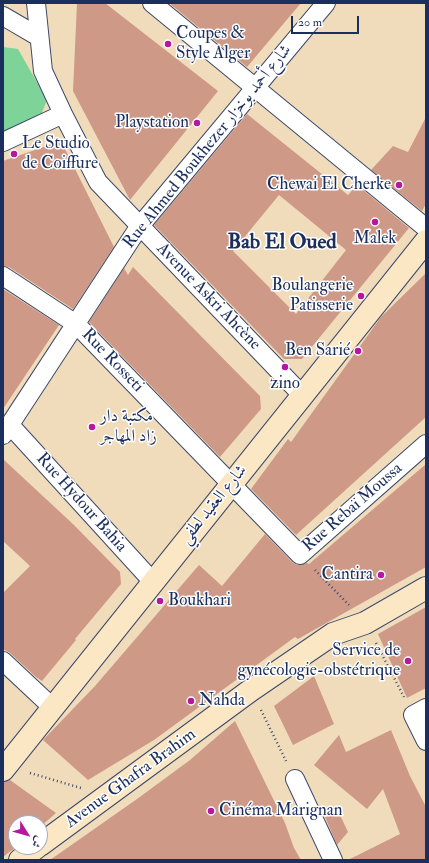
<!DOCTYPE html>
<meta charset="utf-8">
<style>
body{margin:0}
#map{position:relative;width:429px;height:863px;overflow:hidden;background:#f0dcba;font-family:"IM FELL Double Pica",Amiri,serif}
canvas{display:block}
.frame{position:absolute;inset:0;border:4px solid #1b2f5e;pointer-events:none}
.north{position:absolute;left:8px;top:815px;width:40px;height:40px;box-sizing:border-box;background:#fff;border:1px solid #a4acbf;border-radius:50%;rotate:127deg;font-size:11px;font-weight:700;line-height:16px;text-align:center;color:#1b2f5e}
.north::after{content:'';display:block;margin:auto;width:14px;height:18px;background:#b5179e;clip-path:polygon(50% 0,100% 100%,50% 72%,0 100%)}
.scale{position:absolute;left:291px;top:16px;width:68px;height:18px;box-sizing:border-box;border:2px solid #1b2f5e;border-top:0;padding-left:5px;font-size:12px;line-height:14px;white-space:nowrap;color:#1b2f5e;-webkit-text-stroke:3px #fff;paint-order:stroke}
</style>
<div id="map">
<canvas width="429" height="863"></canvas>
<div class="frame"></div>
<div class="north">ش</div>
<div class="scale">20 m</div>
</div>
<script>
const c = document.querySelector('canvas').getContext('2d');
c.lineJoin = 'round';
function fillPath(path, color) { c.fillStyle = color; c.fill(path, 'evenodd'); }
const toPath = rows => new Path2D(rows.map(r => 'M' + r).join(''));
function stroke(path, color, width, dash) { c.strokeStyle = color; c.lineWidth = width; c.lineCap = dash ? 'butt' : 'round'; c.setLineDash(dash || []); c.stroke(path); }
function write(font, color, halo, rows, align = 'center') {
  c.font = font + ' "IM FELL Double Pica",Amiri,serif'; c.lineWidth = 3; c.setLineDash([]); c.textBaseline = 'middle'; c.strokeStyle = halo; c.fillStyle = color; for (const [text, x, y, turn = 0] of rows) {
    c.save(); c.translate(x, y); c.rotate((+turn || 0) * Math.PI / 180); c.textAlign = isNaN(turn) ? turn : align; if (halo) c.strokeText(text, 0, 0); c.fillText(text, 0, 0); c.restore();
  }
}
const green = toPath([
 [3,47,18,49,47,100,39,120,3,137]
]);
const building = toPath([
 [77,3,105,3,218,91,130,200,73,91],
 [169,3,301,3,247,67],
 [247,114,348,195,357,185,409,228,302,359,284,359,154,225],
 [279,195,346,250,296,314,233,251],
 [426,117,426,204,422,211,371,170,393,146,408,152],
 [61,141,114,247,73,309,9,267,3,266,3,161],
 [133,267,260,396,261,409,220,457,89,322,124,268,128,275],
 [426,273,426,417,296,535,251,489,288,439,291,442,381,317],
 [3,289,59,325,3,409],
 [3,459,74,525,120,572,121,584,75,639,76,640,42,681,36,677,10,653,3,649,3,593,30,566,3,541],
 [426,464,426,567,298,639,295,637,154,740,88,780,43,740,95,686,199,565,222,586,265,534,293,563,297,565,307,563,309,564],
 [426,607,426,688,407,698,378,634],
 [314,676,334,724,293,745,274,706],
 [235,721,285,823,294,848,301,860,50,860,137,799,190,760],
 [391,730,410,776,426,807,426,860,348,860,400,834,383,789,367,809,314,765,339,735,346,752],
 [10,780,56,813,40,827,40,823,16,823,16,847,3,857,3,782],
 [339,813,348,832,337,845,325,817]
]);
const path = toPath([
 [315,570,349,605],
 [376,643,404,697],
 [261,710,286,761],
 [30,773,81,788]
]);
const street = toPath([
 [36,3,43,71,63,114,98,182,302,395],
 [152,3,426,228],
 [3,16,39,37],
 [3,142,63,114],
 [3,276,76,324,300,555,426,444],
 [10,425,153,582],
 [3,435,139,227,326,3],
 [3,661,52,707],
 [426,708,413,715,426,741],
 [295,779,333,860]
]);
const secondary = toPath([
 [3,770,426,241],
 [40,845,251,690,333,634,365,623,426,588],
 [20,860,37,847]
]);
const markers = [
 [168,44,4,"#b5179e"],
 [197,123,4,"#b5179e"],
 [14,154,4,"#b5179e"],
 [399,185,4,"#b5179e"],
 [375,222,4,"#b5179e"],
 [361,296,4,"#b5179e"],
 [358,351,4,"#b5179e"],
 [285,367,4,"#b5179e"],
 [92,427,4,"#b5179e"],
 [381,575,4,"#b5179e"],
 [160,601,4,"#b5179e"],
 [408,661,4,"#b5179e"],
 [191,701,4,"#b5179e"],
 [211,811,4,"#b5179e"]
];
const poiNames = [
 ["Coupes &",176,34],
 ["Style Alger",176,54],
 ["Playstation",189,123,"right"],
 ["Le Studio",22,144],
 ["de Coiffure",22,164],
 ["Chewai El Cherke",391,185,"right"],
 ["Malek",375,239,"center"],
 ["Boulangerie",353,286,"right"],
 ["Patisserie",353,306,"right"],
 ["Ben Sarié",350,351,"right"],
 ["zino",285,384,"center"],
 ["مكتبة دار",100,417],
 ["زاد المهاجر",100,437],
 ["Cantira",373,575,"right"],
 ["Boukhari",168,601],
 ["Service de",400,651,"right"],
 ["gynécologie-obstétrique",400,671,"right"],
 ["Nahda",199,701],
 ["Cinéma Marignan",219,811]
];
const streetNames = [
 ["Rue Ahmed Boukhezer شارع أحمد بوخزار",208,147,-51],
 ["Avenue Askri Ahcène",208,297,46],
 ["Rue Rosseti",112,361,46],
 ["Rue Hydour Bahia",81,503,48],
 ["شارع العقيد لطفي",214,505,-51],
 ["Rue Rebaï Moussa",353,508,-41],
 ["Avenue Ghafra Brahim",131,779,-36]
];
const districtNames = [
 ["Bab El Oued",282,243]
];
fillPath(green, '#7dd398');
fillPath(building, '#ce9a87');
stroke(street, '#3b496c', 20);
stroke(secondary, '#3b496c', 24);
stroke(path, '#3b496c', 2.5, [1, 3]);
stroke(street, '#fff', 18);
stroke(secondary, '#fbe7c3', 22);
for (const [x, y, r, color] of markers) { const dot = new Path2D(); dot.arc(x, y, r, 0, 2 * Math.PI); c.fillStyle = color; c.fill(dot); stroke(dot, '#fff', 1.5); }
write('17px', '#1b2f5e', '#fff', poiNames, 'left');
write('17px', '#1b2f5e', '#fff', streetNames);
write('bold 21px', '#1b2f5e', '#fff', districtNames);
</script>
